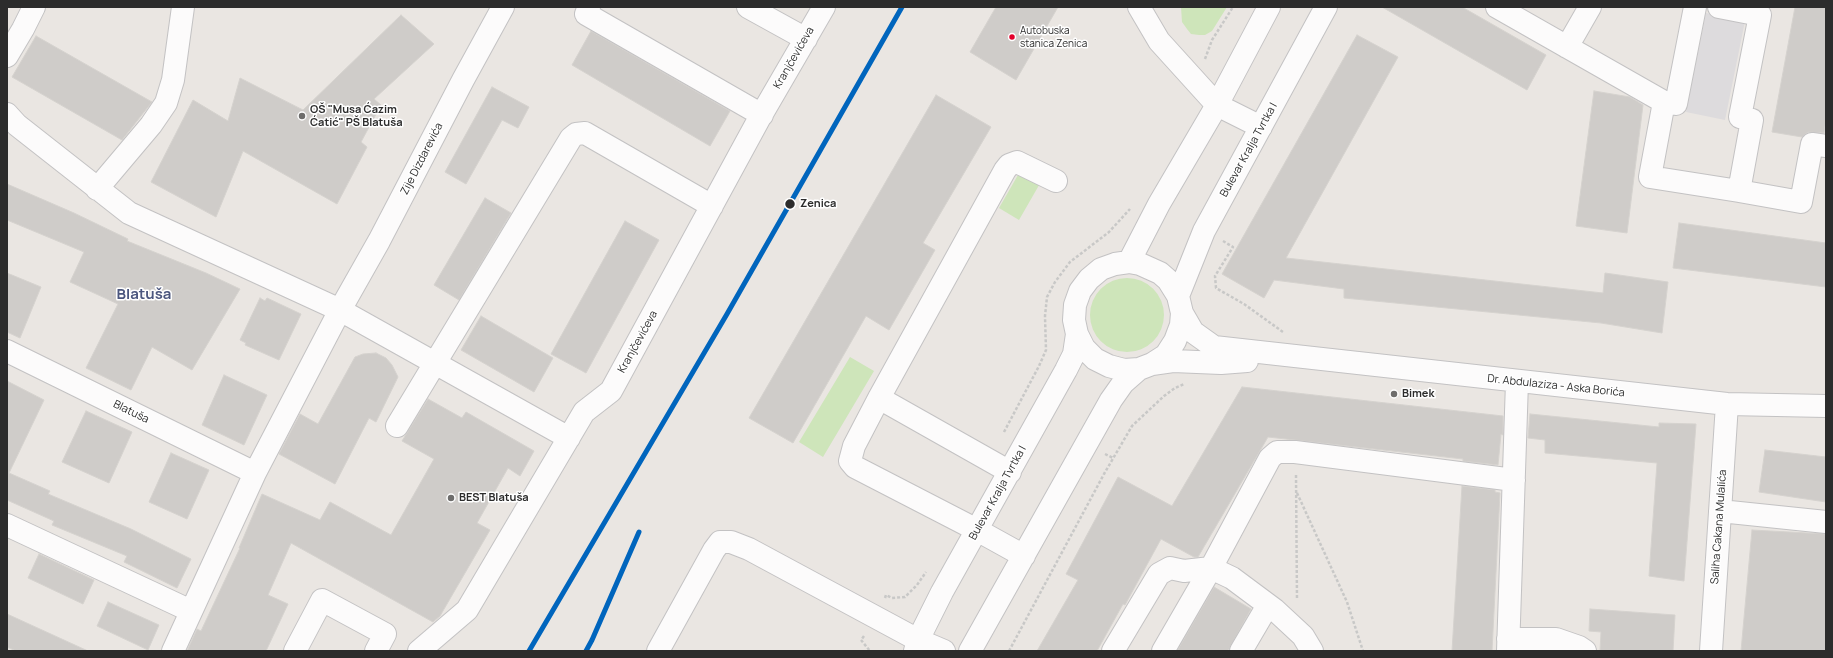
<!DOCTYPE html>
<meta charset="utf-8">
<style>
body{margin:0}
#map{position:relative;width:1833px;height:658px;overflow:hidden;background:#eae6e2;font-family:Manrope,sans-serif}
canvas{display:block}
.frame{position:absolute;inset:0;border:8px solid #2c2c2c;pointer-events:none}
</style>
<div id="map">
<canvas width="1833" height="658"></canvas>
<div class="frame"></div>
</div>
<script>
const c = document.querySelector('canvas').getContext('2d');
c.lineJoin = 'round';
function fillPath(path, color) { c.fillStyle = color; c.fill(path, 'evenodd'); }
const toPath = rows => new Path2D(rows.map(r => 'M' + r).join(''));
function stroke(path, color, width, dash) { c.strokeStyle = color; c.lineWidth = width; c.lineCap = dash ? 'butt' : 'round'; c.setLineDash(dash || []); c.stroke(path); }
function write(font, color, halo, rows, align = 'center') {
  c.font = font + ' Manrope,sans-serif'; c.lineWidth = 3; c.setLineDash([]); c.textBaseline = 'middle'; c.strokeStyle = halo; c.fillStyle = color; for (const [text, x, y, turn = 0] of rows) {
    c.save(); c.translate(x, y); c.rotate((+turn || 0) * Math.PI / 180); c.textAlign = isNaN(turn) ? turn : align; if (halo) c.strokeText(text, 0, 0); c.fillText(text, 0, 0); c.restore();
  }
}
const industrial = toPath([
 [1706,13,1745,21,1725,120,1686,112]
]);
const green = toPath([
 [1181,7,1227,7,1212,31,1205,35,1199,35,1191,34,1187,29,1182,22],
 [1022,168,1042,180,1019,220,999,208],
 '1090 315a37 37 0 1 1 74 0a37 37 0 1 1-74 0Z',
 [850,357,874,371,823,457,799,442]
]);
const building = toPath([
 [996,7,1058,7,1016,80,970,52,996,7],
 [1382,7,1462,7,1546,55,1527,90,1382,7],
 [1795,7,1826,7,1826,119,1824,133,1808,132,1802,137,1772,132,1795,7],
 [401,15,434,44,374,99,381,105,361,142,367,147,337,204,243,151,216,217,151,182,193,100,228,121,240,78,303,110,401,15],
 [591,31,730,111,710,146,572,65,591,31],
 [1357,35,1398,57,1286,258,1603,293,1605,273,1668,282,1662,333,1601,323,1344,298,1344,289,1274,280,1264,298,1222,274,1357,35],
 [36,36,152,102,122,140,12,77,36,36],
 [492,87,529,107,518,128,502,120,466,184,445,172,492,87],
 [1594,91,1630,97,1643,105,1627,233,1576,226,1594,91],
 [936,95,991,127,923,243,935,250,889,330,866,316,793,443,749,418,936,95],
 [7,184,74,213,128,239,127,241,206,273,240,289,192,370,152,347,131,390,86,368,118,304,70,282,84,252,7,220,7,184],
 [485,198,511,213,459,300,434,285,485,198],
 [625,221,659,240,586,373,551,354,625,221],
 [1679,223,1826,243,1826,287,1673,268,1679,223],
 [7,273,41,287,20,338,7,332,7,273],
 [260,298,265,301,267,298,301,314,279,360,245,345,246,343,240,340,260,298],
 [481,316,553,358,534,392,461,350,481,316],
 [376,353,386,358,392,365,398,377,376,422,369,418,335,484,279,454,300,414,318,424,355,357,363,354,376,353],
 [224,375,267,395,244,445,202,425,224,375],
 [7,381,44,400,9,473,50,491,48,494,131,529,191,559,177,588,124,562,127,556,52,525,54,521,7,500,7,381],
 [1242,387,1503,416,1503,435,1501,434,1498,465,1463,461,1463,459,1268,437,1198,557,1194,557,1161,539,1125,605,1123,604,1097,651,1037,651,1078,580,1066,574,1118,477,1172,506,1242,387],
 [428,399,462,418,466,412,534,451,520,476,508,468,477,523,490,530,440,616,433,622,291,543,268,595,288,604,266,651,187,651,197,629,201,631,240,548,239,548,262,494,320,520,330,502,391,535,434,459,402,441,428,399],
 [86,411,132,432,109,483,62,462,86,411],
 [1530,414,1659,427,1659,423,1696,424,1684,581,1649,576,1657,463,1545,453,1545,440,1528,438,1530,414],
 [1765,450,1826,457,1826,502,1759,492,1765,450],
 [171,453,209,470,187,519,149,502,171,453],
 [1462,486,1495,490,1495,492,1500,493,1492,651,1452,651,1462,486],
 [1752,530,1826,534,1826,651,1741,651,1752,530],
 [39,554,94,580,83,604,28,578,39,554],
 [1214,587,1251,609,1228,651,1177,651,1214,587],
 [108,602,159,625,148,650,97,626,108,602],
 [1590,609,1675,615,1673,651,1600,651,1601,632,1589,631,1590,609],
 [7,614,88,651,16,651,7,647,7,614]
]);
const path = toPath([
 [1205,59,1212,40,1233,7],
 [1223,241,1233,247,1215,276,1216,288,1244,304,1283,332],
 [1004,432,1039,366,1046,350,1045,316,1047,297,1055,282,1070,262,1109,232,1130,209],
 [1105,454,1113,458],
 [1296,475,1297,600],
 [1297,493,1347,602,1363,651],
 [885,598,886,595,892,598,905,597,917,585,926,572],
 [864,636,861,640,870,651],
 [1009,651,1104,474,1132,426,1164,396,1175,388,1184,384]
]);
const minor = toPath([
 [589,7,586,14,762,115],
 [748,7,806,39],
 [1139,7,1159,41,1217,105,1261,127],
 [1497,7,1664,102,1676,104,1695,7],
 [1567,47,1590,7],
 [7,56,23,29,34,7],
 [1664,102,1650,177,1739,191,1752,120,1740,117,1760,15,1719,7],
 [7,114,17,125,129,213,340,310,569,438],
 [97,189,151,125,166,103,173,80,183,7],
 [1739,191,1801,202,1812,144,1826,146],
 [1129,262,1159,204,1217,105,1269,7],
 [1178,296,1204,231,1326,7],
 [1182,313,1193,332,1214,347,1727,404,1826,406],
 [7,351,255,473],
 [1152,364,1173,361,1221,363,1247,361],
 [879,398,1010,472],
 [397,426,571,138,576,134,585,133,712,206],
 [1720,511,1826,522],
 [7,525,191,611],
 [1024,556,977,530,855,467,850,461,854,446,879,398,1005,170,1009,165,1017,162,1056,181],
 [1508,639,1556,639,1579,647,1585,651],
 [173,651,255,473,340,310,379,241,463,80,503,7],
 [295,651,322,600,385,634,376,651],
 [419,651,467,610,584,412,611,391,759,119,824,7],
 [658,651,714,550,720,542,731,542,749,549,918,640,944,651],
 [915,651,918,640,942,592,1066,370,1074,354,1077,334],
 [970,651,1111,400,1123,383,1139,369,1152,364,1166,355,1175,341,1181,325,1182,313,1178,296,1168,280,1160,273,1140,264,1129,262,1115,264,1101,269,1089,279,1080,291,1075,305,1074,320,1077,334,1084,348,1095,359,1109,366,1124,370,1139,369],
 [1113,651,1159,574,1170,568,1184,571,1211,568,1270,458,1277,452,1295,452,1514,480],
 [1163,651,1211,568,1232,578,1275,610,1303,636,1312,651],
 [1241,651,1268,605],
 [1508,651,1517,382],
 [1711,651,1727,404]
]);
const rail1 = toPath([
 [529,651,727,314,902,7],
 [586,651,592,640,639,532]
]);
const markers = [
 [1012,37,3.5,"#e4002b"],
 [302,116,4,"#6e6d6c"],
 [790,204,5.5,"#2c2c2c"],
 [1394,394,4,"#6e6d6c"],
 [451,498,4,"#6e6d6c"]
];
const busNames = [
 ["Autobuska",1020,31],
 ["stanica Zenica",1020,44]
];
const streetNames = [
 ["Kranjčevićeva",794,58,-60],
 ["Bulevar Kralja Tvrtka I",1249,150,-61],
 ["Zije Dizdarevića",422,159,-63],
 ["Kranjčevićeva",638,342,-61],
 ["Dr. Abdulaziza - Aska Borića",1556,386,6],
 ["Blatuša",131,412,26],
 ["Bulevar Kralja Tvrtka I",998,493,-61],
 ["Saliha Cakana Mulalića",1719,527,-86]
];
const poiNames = [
 ["OŠ \"Musa Ćazim",310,110],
 ["Ćatić\" PŠ Blatuša",310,123],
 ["Bimek",1402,394],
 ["BEST Blatuša",459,498]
];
const stopNames = [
 ["Zenica",800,204]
];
const districtNames = [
 ["Blatuša",144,295]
];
fillPath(industrial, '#dddbdd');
fillPath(green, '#cee5ba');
fillPath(building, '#cfccc9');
stroke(building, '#d5d2ce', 1);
stroke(minor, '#c3c2c3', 24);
stroke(path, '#c8c8c7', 2.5, [3, 2]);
stroke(minor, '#fcfbfb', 22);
stroke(rail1, '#0065bd', 5);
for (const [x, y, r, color] of markers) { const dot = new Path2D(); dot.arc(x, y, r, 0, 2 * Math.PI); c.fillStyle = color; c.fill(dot); stroke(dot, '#fff', 1.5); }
write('10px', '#2c2c2c', '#fff', busNames, 'left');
write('11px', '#2c2c2c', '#fff', streetNames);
write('bold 11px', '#2c2c2c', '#fff', poiNames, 'left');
write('bold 11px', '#2c2c2c', '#fff', stopNames, 'left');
write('bold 15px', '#4b567e', '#fff', districtNames);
</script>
